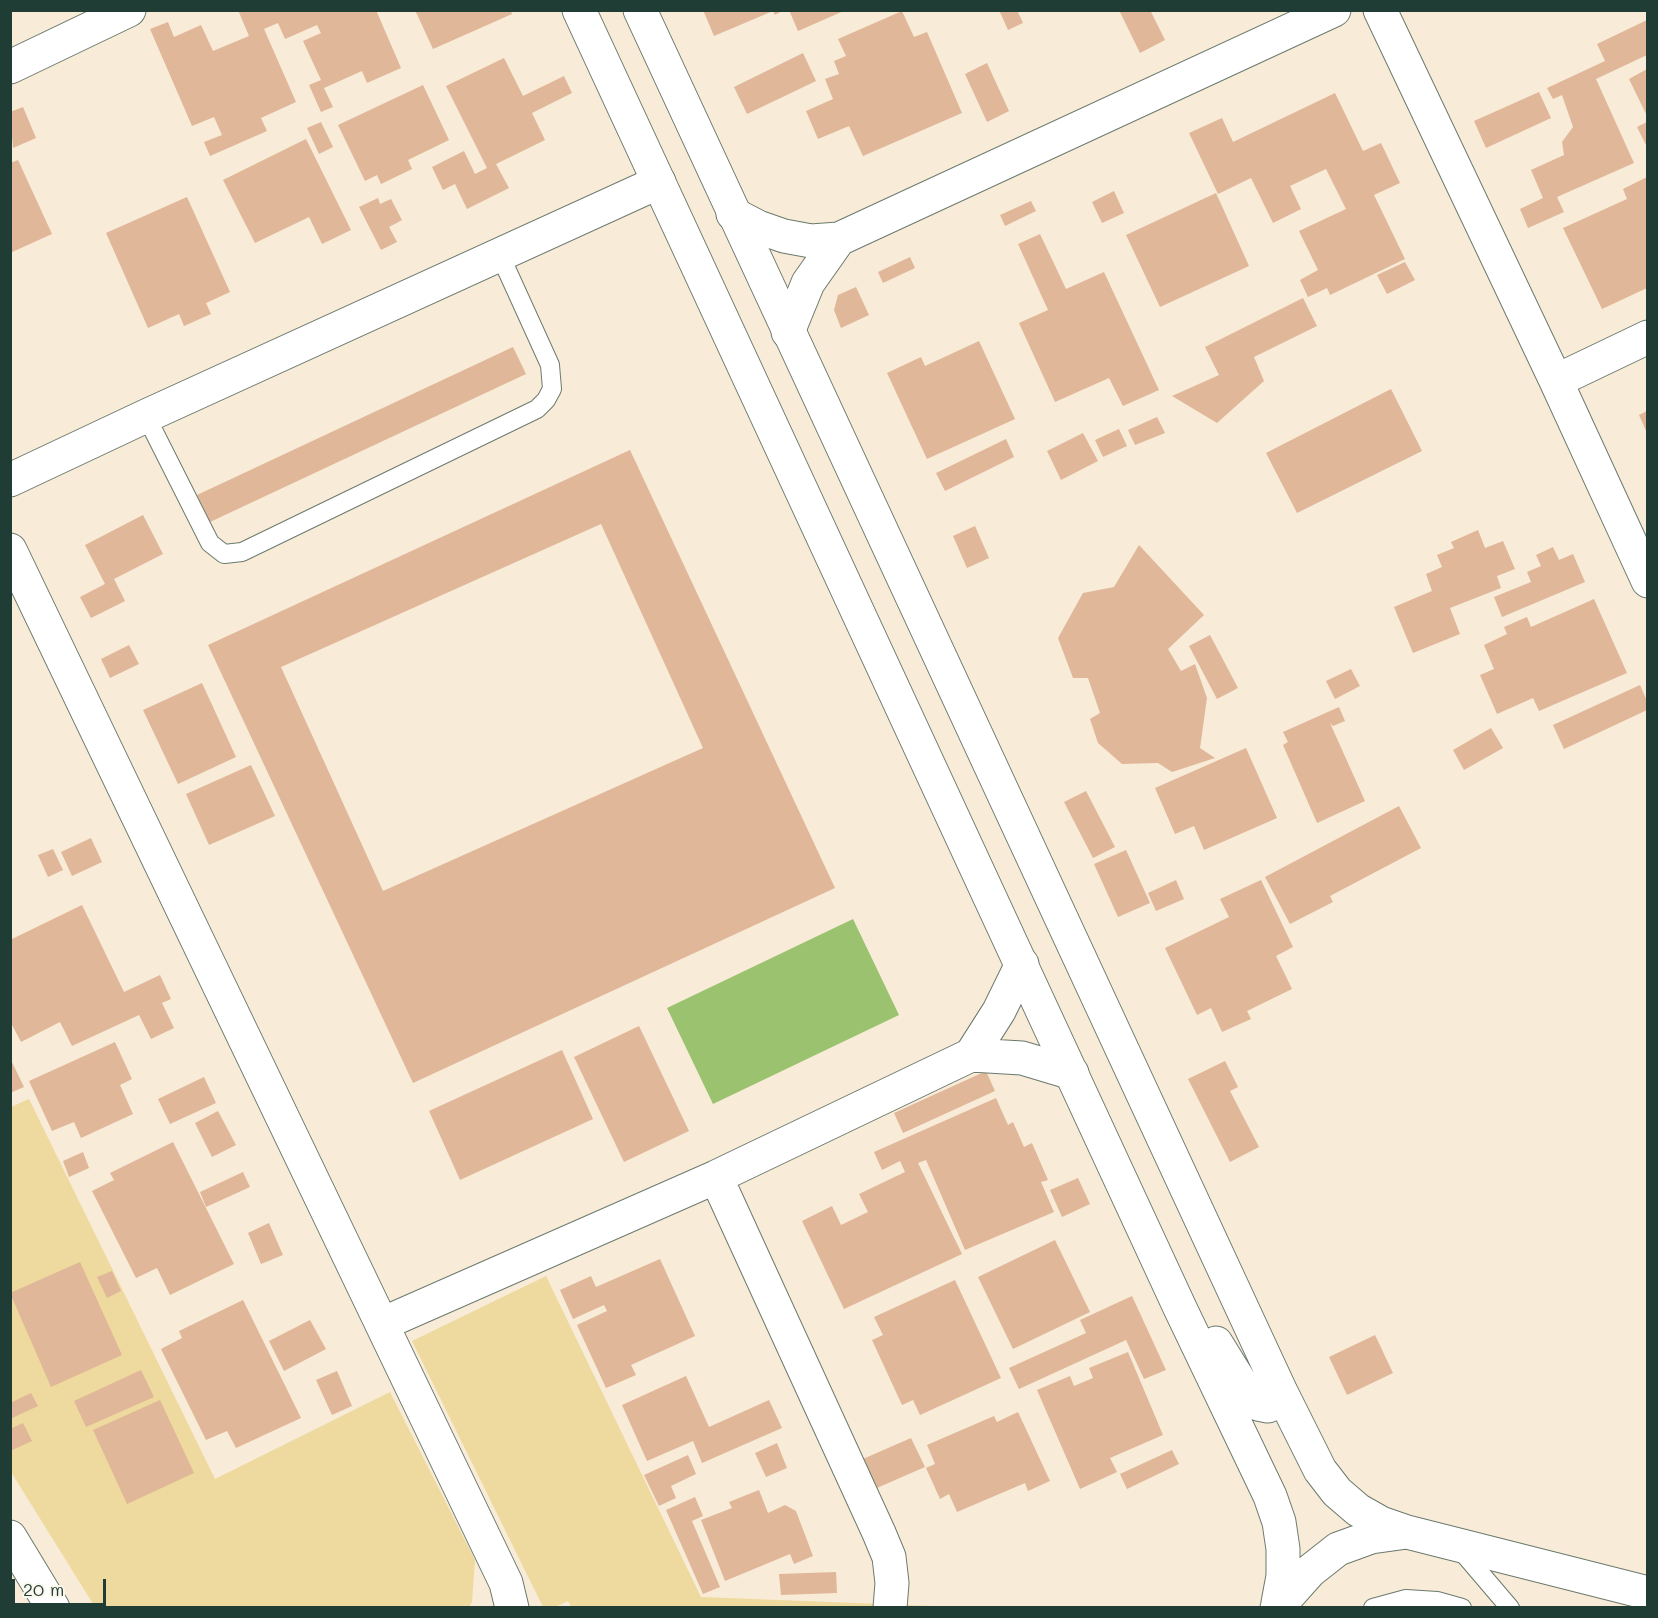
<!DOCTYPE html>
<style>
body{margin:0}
#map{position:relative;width:1658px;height:1618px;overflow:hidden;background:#f8ebd8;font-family:Mali,sans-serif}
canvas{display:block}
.frame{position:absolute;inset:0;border:12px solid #1f3d34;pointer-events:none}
.scale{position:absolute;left:12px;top:1579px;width:94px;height:27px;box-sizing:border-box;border:3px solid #1f3d34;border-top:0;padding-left:8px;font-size:18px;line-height:21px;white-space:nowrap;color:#1f3d34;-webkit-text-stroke:4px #fbf7ec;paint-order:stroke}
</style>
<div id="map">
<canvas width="1658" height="1618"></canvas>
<div class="frame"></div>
<div class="scale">20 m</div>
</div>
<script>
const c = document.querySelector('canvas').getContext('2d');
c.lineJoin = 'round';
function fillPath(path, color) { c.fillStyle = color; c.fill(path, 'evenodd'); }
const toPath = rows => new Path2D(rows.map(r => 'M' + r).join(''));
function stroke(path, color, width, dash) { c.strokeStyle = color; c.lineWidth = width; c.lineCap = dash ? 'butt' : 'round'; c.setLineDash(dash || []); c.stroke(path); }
const green = toPath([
 [853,919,899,1015,713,1104,667,1008]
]);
const sand = toPath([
 [29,1099,215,1479,390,1392,475,1560,472,1602,469,1608,95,1607,11,1472,11,1107],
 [546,1276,701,1597,958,1607,572,1608,568,1601,555,1607,543,1607,412,1341]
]);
const building = toPath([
 [238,10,376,10,401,68,367,83,362,71,324,88,333,107,321,112,309,85,321,80,303,41,321,33,317,25,285,39,278,23,264,29,296,102,261,118,267,131,210,156,204,142,222,135,214,117,192,126,150,29,168,22,174,37,201,25,213,51,249,36],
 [415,10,511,10,512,14,433,49],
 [703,10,784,10,775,15,773,11,714,36],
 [789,10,846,10,798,31],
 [999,10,1017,10,1023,23,1008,30],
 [1119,10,1150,10,1165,40,1140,53],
 [902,11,914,37,927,32,962,113,863,156,849,126,818,139,806,111,833,99,825,79,839,74,834,61,846,56,838,39],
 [1647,20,1647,55,1596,79,1634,163,1557,197,1564,212,1528,228,1520,209,1543,198,1531,170,1564,155,1562,142,1573,127,1562,95,1553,99,1547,88,1605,61,1597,44],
 [803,53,816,81,747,114,734,87],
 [504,58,523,96,564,76,572,93,532,113,545,140,496,164,509,188,467,209,455,184,443,190,432,167,464,151,475,174,487,168,446,86],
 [987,63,1009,111,987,122,965,74],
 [1647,69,1647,116,1629,79],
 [423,85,449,140,408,160,412,169,381,184,377,175,365,181,338,125],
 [1539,92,1551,118,1486,148,1474,121],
 [1335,93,1363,151,1381,143,1400,183,1374,195,1405,259,1330,295,1327,288,1308,297,1300,280,1318,270,1299,231,1346,209,1326,169,1290,186,1301,209,1273,223,1251,178,1218,194,1189,133,1222,118,1233,142],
 [23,107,36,138,13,148,10,112],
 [321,122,333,147,319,154,307,128],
 [1647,122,1647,147,1637,127],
 [306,139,351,230,322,244,309,217,255,243,223,180],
 [18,160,52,234,10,253,10,163],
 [1647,177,1647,288,1602,309,1563,228,1627,199,1623,189],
 [1114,191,1124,213,1102,223,1092,202],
 [1216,193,1249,266,1160,307,1126,235],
 [187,197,230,292,206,303,211,314,184,326,179,314,148,328,106,233],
 [378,198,380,204,391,199,402,220,389,227,397,242,381,250,359,207],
 [1031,201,1036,211,1005,226,1000,215],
 [1040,234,1066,289,1104,272,1159,390,1123,406,1109,378,1055,402,1019,323,1048,310,1018,244],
 [910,257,915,268,883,283,878,272],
 [1405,262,1415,280,1387,294,1377,275],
 [856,287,869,315,841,328,834,310,838,295],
 [1303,298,1317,326,1254,357,1264,381,1217,423,1172,396,1219,375,1205,347],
 [979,341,1015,419,927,459,887,373,921,357,925,366],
 [513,347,526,374,210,522,197,495],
 [1391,389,1422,451,1297,513,1266,453],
 [1647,411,1647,433,1639,415],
 [1157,417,1165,433,1135,445,1128,430],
 [1119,429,1127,446,1103,457,1095,440],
 [1083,433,1098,461,1061,480,1047,451],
 [1006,439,1014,457,945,491,936,473],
 [630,450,835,888,413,1083,208,645],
 [601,524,703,748,383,891,281,667],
 [143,515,163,554,114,579,125,601,91,618,80,597,105,584,85,545],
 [975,526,989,558,967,568,953,536],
 [1478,530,1485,548,1503,541,1515,569,1497,576,1501,588,1450,608,1460,634,1413,653,1394,607,1432,591,1426,574,1442,567,1437,555,1454,548,1451,542],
 [1139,545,1204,615,1168,649,1181,671,1195,664,1207,698,1200,748,1215,758,1172,772,1158,763,1122,764,1098,743,1090,719,1100,713,1088,678,1073,678,1058,638,1083,593,1114,587],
 [1553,547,1559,560,1573,554,1585,582,1502,617,1494,597,1531,582,1527,572,1541,566,1536,555],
 [1594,599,1627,673,1539,711,1533,698,1497,714,1480,675,1494,669,1484,645,1507,634,1504,627,1527,617,1531,627],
 [1210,635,1238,688,1217,699,1189,646],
 [129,645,139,664,110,678,101,659],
 [1351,669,1360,686,1335,699,1326,681],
 [202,683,236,757,178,784,143,710],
 [1640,685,1647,701,1647,710,1564,749,1553,725],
 [1339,707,1345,721,1333,726,1330,723,1365,801,1317,823,1283,745,1288,742,1283,732],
 [1491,728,1503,748,1464,770,1453,750],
 [1246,748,1277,818,1204,850,1194,826,1175,834,1155,788],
 [251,765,275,816,209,845,186,794],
 [1086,791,1115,847,1093,858,1064,802],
 [1399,806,1421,848,1330,896,1333,902,1290,924,1265,877],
 [91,838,102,862,72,876,61,852],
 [53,849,63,870,48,877,38,855],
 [1126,850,1150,903,1118,917,1094,864],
 [1176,880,1184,899,1156,911,1148,893],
 [1261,880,1293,947,1276,956,1292,989,1247,1011,1251,1019,1222,1032,1211,1008,1197,1015,1165,948,1229,917,1220,899],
 [82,905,124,992,160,975,171,999,162,1003,174,1028,151,1039,139,1015,72,1046,60,1022,21,1042,10,1021,10,940],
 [639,1026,689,1131,624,1162,574,1057],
 [115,1042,132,1079,120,1085,133,1114,81,1138,74,1122,52,1131,29,1081],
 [562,1050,593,1119,460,1180,429,1111],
 [10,1058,24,1087,10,1093],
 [1225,1061,1238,1087,1230,1091,1259,1147,1230,1162,1188,1079],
 [986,1071,995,1091,903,1133,894,1113],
 [204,1077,216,1103,170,1124,158,1099],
 [996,1098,1008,1125,1013,1122,1024,1147,1032,1143,1048,1180,1041,1182,1054,1212,965,1250,926,1160,918,1163,962,1254,844,1309,802,1221,832,1206,841,1225,868,1212,859,1194,905,1172,900,1161,882,1170,874,1152],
 [218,1111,236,1145,212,1157,195,1123],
 [173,1142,234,1264,170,1295,157,1268,136,1278,92,1191,114,1180,110,1173],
 [83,1152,89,1168,69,1177,63,1161],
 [243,1172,250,1187,206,1207,200,1192],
 [1078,1178,1090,1204,1062,1217,1050,1190],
 [269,1223,283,1255,261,1264,248,1233],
 [1055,1240,1090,1312,1013,1349,978,1277],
 [660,1259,695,1336,631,1365,636,1375,606,1388,577,1325,607,1311,604,1305,573,1319,560,1290,591,1276,596,1287],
 [80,1262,122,1355,51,1387,10,1293],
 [112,1271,121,1291,107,1298,97,1277],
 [955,1280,1001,1378,920,1415,913,1400,902,1405,872,1340,883,1335,874,1317],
 [1132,1296,1166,1370,1144,1379,1126,1340,1019,1389,1009,1368,1086,1333,1080,1320],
 [243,1300,301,1418,236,1448,227,1431,206,1440,161,1349,182,1338,179,1331],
 [310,1320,326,1349,284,1371,269,1341],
 [1375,1335,1393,1373,1347,1395,1329,1357],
 [1128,1352,1163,1435,1110,1458,1117,1472,1080,1489,1037,1390,1070,1376,1074,1386,1093,1378,1089,1368],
 [141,1370,154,1397,86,1427,74,1401],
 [337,1371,352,1406,332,1415,316,1380],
 [686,1376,709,1427,769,1400,782,1428,702,1463,693,1441,647,1461,622,1405],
 [31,1393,38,1406,10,1419,10,1403],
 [160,1400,194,1473,127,1504,93,1430],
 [1018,1412,1050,1481,1028,1491,1025,1483,957,1512,949,1494,940,1499,926,1468,935,1464,927,1445,994,1416,997,1422],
 [23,1423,32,1441,10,1451,10,1429],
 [911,1438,925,1467,870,1491,856,1462],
 [777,1443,787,1468,766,1477,755,1453],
 [1172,1450,1179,1464,1127,1489,1120,1474],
 [688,1455,696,1474,671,1486,676,1498,659,1506,644,1475],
 [759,1490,768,1513,785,1505,796,1511,813,1556,794,1564,790,1554,725,1581,701,1520,732,1508,729,1502],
 [695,1497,703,1516,692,1521,720,1587,703,1594,666,1510],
 [836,1572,837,1593,781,1595,779,1574]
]);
const service = toPath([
 [146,416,210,543,224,554,242,552,537,409,546,400,552,389,550,365,500,255],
 [1458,1547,1510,1608],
 [1373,1608,1406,1599,1437,1601,1462,1608]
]);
const minor = toPath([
 [1380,10,1556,381,1648,581],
 [10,67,129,10],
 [733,214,758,227,784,236,811,241,839,239,1334,10],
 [788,332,808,283,839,239],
 [1556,381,1648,337],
 [10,480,146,416,659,182],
 [10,550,506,1583,512,1608],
 [971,1055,999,1011,1022,964],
 [716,1177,879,1533,889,1557,892,1583,890,1608],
 [382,1324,716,1177,971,1055,1022,1058,1072,1073],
 [10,1537,53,1608]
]);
const tertiary = toPath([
 [579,10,1180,1308,1270,1496,1279,1522,1283,1549,1283,1576,1278,1603],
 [640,10,1281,1392,1320,1470,1337,1492,1358,1510,1381,1523,1407,1532],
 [1216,1343,1250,1398,1258,1404,1268,1406,1277,1401,1281,1392],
 [1277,1608,1310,1571,1338,1549,1371,1537,1407,1532,1648,1593]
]);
fillPath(green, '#9bc36f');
fillPath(sand, '#eeda9e');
fillPath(building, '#e0b798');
stroke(service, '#6b7a6d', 20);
stroke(minor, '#6b7a6d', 35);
stroke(tertiary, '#6b7a6d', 35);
stroke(service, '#fff', 18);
stroke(minor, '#fff', 33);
stroke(tertiary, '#fff', 33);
</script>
